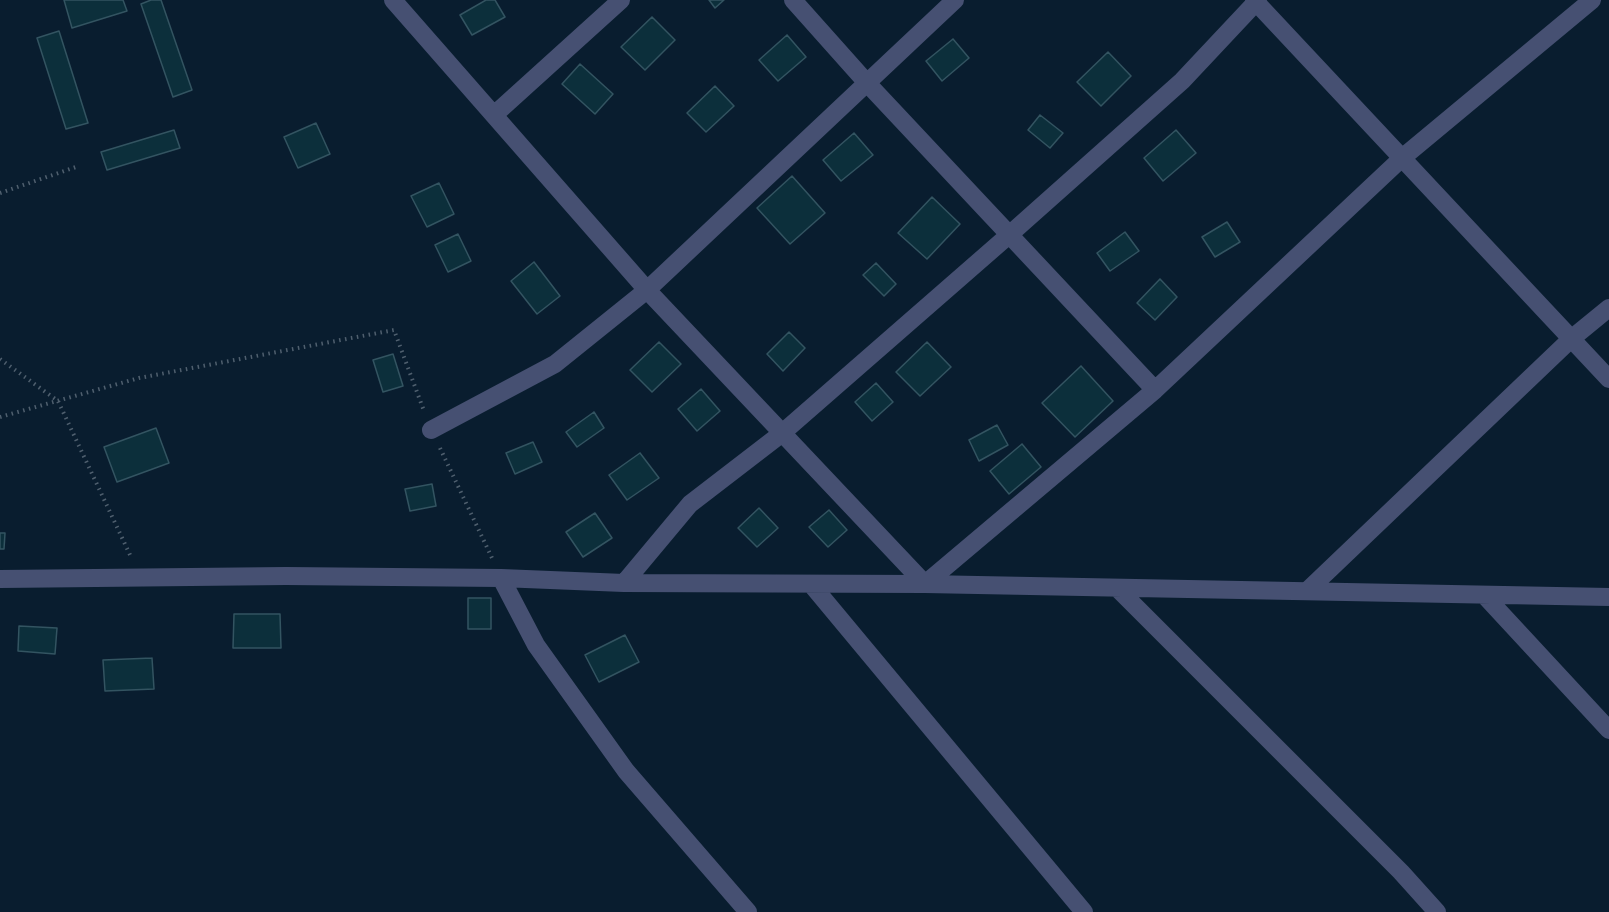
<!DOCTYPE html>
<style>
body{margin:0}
canvas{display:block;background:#091d2f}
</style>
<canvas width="1609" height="912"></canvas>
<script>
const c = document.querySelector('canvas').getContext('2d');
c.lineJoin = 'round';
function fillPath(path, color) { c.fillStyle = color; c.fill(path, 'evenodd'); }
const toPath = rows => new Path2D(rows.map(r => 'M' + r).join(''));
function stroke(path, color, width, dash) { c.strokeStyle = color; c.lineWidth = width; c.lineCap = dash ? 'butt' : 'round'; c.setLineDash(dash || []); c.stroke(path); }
const building = toPath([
 [64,0,123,0,127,11,72,28,64,0],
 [151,0,161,0,192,90,173,97,141,4,151,0],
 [486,0,495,0,505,17,472,35,460,15,486,0],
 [709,0,724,0,715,8,709,0],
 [652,17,675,40,645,70,621,47,652,17],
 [59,31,88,123,66,129,37,38,59,31],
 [787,35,806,57,778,81,759,60,787,35],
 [953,39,969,58,942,81,926,61,953,39],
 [1108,52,1131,76,1101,106,1077,82,1108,52],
 [580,64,613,94,595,114,562,84,580,64],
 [715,86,734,106,706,132,687,113,715,86],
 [1040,115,1063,133,1050,148,1028,130,1040,115],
 [316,123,330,154,298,168,284,137,316,123],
 [174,130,180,148,107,170,101,152,174,130],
 [1176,130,1196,153,1163,181,1144,158,1176,130],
 [854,133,873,155,841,181,823,160,854,133],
 [792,176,825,213,790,244,757,208,792,176],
 [439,183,454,214,427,227,411,196,439,183],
 [932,197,960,224,927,259,898,233,932,197],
 [1227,222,1240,242,1215,257,1202,237,1227,222],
 [1125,232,1139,251,1110,271,1097,253,1125,232],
 [458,234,471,261,448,272,435,245,458,234],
 [534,262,560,296,537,314,511,281,534,262],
 [876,263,896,284,884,296,863,275,876,263],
 [1160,279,1177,297,1155,320,1137,303,1160,279],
 [789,332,805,348,783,371,767,354,789,332],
 [659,342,681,364,652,392,630,370,659,342],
 [927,342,951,367,920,396,896,372,927,342],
 [393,354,403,386,383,392,373,360,393,354],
 [1081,366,1113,401,1075,437,1042,403,1081,366],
 [876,383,893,402,872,421,855,402,876,383],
 [701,389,720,411,697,431,678,409,701,389],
 [594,412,604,428,577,447,566,432,594,412],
 [997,425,1008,445,979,461,969,440,997,425],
 [156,428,169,463,117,482,104,447,156,428],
 [533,442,542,462,515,474,506,453,533,442],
 [1022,444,1041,467,1009,494,990,471,1022,444],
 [640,453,659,478,627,500,609,475,640,453],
 [432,484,436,506,410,511,405,489,432,484],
 [759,508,778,528,757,547,738,528,759,508],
 [829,510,847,530,828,547,809,527,829,510],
 [595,513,612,538,583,557,566,532,595,513],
 [0,533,5,533,4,549,0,549,0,533],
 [468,598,491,598,491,629,468,629,468,598],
 [234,614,280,614,281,648,233,648,234,614],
 [19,626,57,628,55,654,18,651,19,626],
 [625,635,639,662,599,682,585,655,625,635],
 [152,658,154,689,105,691,103,660,152,658]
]);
const path = toPath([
 [0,193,76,167],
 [0,359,58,401,131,557],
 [0,417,139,378,394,330,424,411],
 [440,448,492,558]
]);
const street = toPath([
 [393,0,647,290,925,584,1155,390,1402,158,1592,0],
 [793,0,867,83,1155,390],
 [1254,0,1609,379],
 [494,115,621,0],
 [431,430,555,364,647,290,955,0],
 [501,578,536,645,626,771,748,912],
 [0,579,286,576,501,578,624,583,925,584,1609,597],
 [624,583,690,504,781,434,1009,235,1182,81,1258,0],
 [811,584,1084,912],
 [1117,588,1401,872,1437,912],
 [1307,591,1571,339,1609,308],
 [1484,595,1609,730]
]);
fillPath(building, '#0c2f3b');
stroke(building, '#335461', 1.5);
stroke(path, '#4f5f6e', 4, [1.5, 4.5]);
stroke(street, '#465072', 18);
</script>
